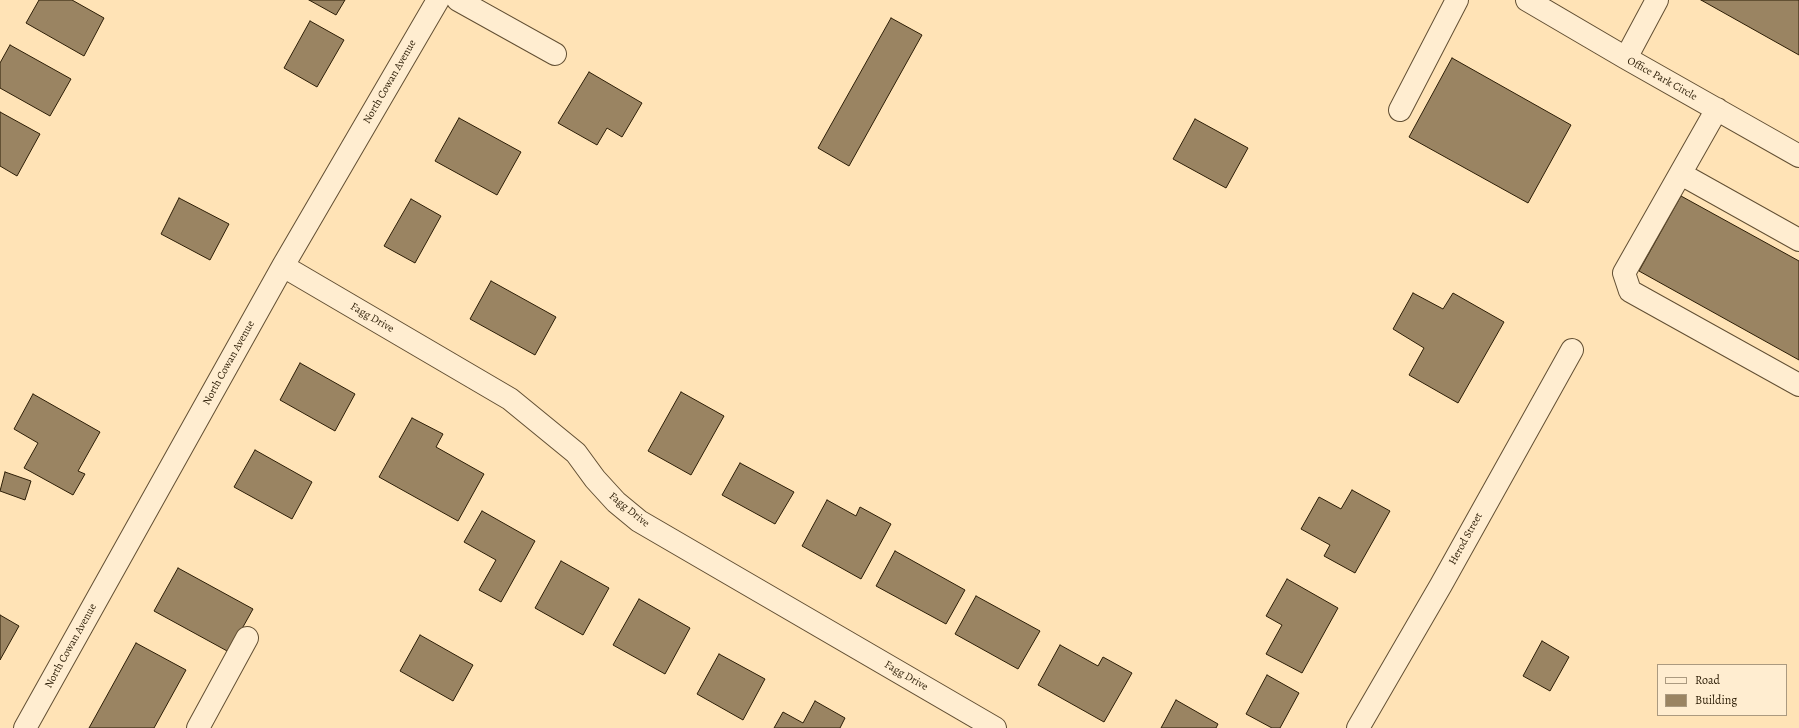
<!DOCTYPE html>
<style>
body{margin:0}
#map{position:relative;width:1799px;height:728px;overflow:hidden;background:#ffe3b6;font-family:Alegreya,serif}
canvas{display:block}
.legend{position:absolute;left:1657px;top:664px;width:130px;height:52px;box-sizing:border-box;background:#ffedd0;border:1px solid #ab9a80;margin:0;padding:5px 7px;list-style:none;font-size:12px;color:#2d1e07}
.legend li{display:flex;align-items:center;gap:8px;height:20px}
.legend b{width:20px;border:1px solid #ab9a80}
</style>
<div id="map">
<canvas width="1799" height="728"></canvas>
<ul class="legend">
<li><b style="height:5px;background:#ffedd0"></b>Road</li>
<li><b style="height:11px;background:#9a8462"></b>Building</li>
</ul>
</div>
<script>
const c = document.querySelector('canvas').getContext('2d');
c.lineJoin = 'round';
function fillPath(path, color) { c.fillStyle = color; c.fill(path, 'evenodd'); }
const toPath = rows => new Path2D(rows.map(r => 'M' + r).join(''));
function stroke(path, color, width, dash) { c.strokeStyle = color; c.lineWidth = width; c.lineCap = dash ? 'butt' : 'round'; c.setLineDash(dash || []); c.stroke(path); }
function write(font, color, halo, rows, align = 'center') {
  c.font = font + ' Alegreya,serif'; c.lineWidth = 4; c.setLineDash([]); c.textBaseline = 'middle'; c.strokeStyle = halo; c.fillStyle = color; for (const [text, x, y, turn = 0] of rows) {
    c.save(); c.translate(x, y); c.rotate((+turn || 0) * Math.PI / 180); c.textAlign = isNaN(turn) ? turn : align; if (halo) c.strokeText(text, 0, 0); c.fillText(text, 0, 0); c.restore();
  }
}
const building = toPath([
 [39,0,72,0,104,18,84,56,26,23,39,0],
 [309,0,345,0,336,15,309,0],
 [1701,0,1799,0,1799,55,1701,0],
 [891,18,922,35,849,166,818,148,891,18],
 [310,21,344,40,317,87,284,68,310,21],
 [10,45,71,79,50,116,0,88,0,63,10,45],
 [1452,58,1571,125,1528,203,1409,137,1452,58],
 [589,72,642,103,622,137,607,128,597,145,558,123,589,72],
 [0,112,40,134,17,176,0,166,0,112],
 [459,118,521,152,497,195,435,161,459,118],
 [1195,119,1248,148,1226,188,1173,159,1195,119],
 [1681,196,1799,261,1799,360,1639,271,1681,196],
 [179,198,229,224,210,260,161,234,179,198],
 [411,199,441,216,415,263,384,246,411,199],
 [491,281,556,317,535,355,470,319,491,281],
 [1413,293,1443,309,1453,293,1504,322,1458,403,1409,375,1424,348,1393,329,1413,293],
 [300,363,355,394,335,431,280,400,300,363],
 [681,392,724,416,691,475,648,451,681,392],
 [33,394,100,432,78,471,85,474,73,495,24,468,38,443,14,429,33,394],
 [412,418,443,434,436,447,484,474,458,521,379,477,412,418],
 [255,450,312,482,292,519,234,487,255,450],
 [740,463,794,492,775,524,722,495,740,463],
 [5,472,31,481,25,500,0,491,5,472],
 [1352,490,1390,511,1355,573,1324,556,1330,545,1301,529,1319,497,1341,509,1352,490],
 [827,500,856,516,860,507,891,524,861,579,802,546,827,500],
 [482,511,535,541,501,602,479,590,496,560,464,542,482,511],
 [895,551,965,590,946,624,876,586,895,551],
 [561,561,609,588,583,635,535,608,561,561],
 [178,568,253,609,229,652,154,611,178,568],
 [1287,579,1338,608,1302,673,1266,654,1282,625,1266,616,1287,579],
 [976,596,1040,631,1018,669,955,634,976,596],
 [639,599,690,628,665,674,613,645,639,599],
 [0,615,19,626,0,660,0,615],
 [420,635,473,665,453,701,400,671,420,635],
 [1542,641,1569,657,1550,691,1523,676,1542,641],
 [136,643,186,670,154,728,89,728,136,643],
 [1060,645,1098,666,1103,657,1132,673,1104,722,1038,685,1060,645],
 [719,654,765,679,743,720,697,694,719,654],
 [1267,675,1299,693,1280,728,1272,728,1246,714,1267,675],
 [1176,700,1218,724,1216,728,1161,728,1176,700],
 [815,701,845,718,840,728,774,728,783,712,803,723,815,701]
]);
const minor = toPath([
 [458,0,555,54],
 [1527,0,1626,58,1799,156],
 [1626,58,1657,0],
 [1717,109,1624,273,1630,291,1799,385],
 [1400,110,1457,0],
 [1681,174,1799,240],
 [283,266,510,399,576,453,595,479,616,502,639,521,995,728],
 [25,728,283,266,438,0],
 [198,728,247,638],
 [1358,728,1441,585,1572,350]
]);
const streetNames = [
 ["Office Park Circle",1662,79,29],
 ["North Cowan Avenue",390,82,-60],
 ["Fagg Drive",372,318,30],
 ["North Cowan Avenue",229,363,-61],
 ["Fagg Drive",629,510,39],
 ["Herod Street",1466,539,-61],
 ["North Cowan Avenue",71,646,-61],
 ["Fagg Drive",906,676,30]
];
fillPath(building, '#9a8462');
stroke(building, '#2d1e07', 1);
stroke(minor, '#624f33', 24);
stroke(minor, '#ffedd0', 22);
write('11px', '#2d1e07', '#ffedd0', streetNames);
</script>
